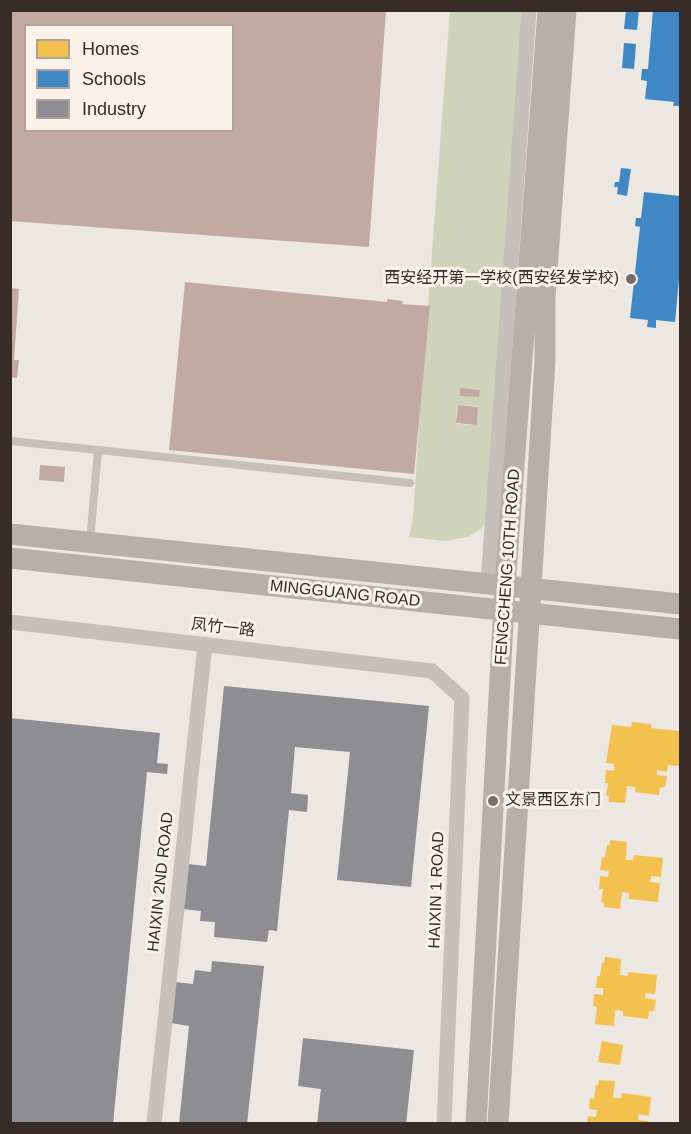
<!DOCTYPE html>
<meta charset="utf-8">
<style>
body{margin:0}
#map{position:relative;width:691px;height:1134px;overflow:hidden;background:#ede7e1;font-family:Helvetica,sans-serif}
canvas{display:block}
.frame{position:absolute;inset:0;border:12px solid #372c28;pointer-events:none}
.legend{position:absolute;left:24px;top:24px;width:210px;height:108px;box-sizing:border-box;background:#faf1e8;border:2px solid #aca29b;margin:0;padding:8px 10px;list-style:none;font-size:18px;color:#372c28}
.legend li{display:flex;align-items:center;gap:12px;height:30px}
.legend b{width:30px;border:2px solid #aca29b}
</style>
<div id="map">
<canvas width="691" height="1134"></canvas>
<div class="frame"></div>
<ul class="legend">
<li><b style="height:16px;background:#f2c14e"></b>Homes</li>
<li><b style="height:16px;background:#3f88c5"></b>Schools</li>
<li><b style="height:16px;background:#8d8d92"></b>Industry</li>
</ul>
</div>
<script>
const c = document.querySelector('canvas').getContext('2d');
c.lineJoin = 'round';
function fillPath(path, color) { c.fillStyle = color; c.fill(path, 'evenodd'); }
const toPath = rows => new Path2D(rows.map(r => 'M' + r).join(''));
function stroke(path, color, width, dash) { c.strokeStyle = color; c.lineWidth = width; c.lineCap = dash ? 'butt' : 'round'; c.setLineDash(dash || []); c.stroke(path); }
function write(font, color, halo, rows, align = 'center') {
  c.font = font + ' Helvetica,"Noto Sans SC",sans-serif'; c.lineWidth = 6; c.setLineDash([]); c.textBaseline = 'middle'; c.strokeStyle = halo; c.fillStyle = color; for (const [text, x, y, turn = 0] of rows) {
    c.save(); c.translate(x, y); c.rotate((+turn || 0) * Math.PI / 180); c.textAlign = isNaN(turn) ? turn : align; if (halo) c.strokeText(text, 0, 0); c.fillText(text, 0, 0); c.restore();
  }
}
const green = toPath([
 [450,11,525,11,487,520,482,528,468,537,446,541,409,537,413,517,421,395,430,306,428,306],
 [457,405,478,406,477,425,456,424]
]);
const homes = toPath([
 [632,722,651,724,651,728,680,731,680,766,668,765,667,772,657,770,657,775,667,776,665,787,660,787,659,795,635,792,636,787,627,786,625,803,609,802,609,796,606,795,608,783,605,783,606,770,614,771,614,764,606,763,612,725,631,727],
 [610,840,627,842,626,860,633,860,634,855,663,858,661,877,651,876,650,882,660,883,658,902,629,899,629,893,622,892,620,909,604,907,604,902,601,902,603,889,599,889,600,876,608,877,609,871,600,870,602,857,605,858,607,845,610,845],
 [605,957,621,959,620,975,628,976,628,972,657,975,655,994,646,993,645,998,656,1000,654,1011,649,1011,648,1019,623,1016,623,1011,615,1010,614,1026,595,1024,597,1007,593,1006,594,994,603,995,603,988,596,988,597,976,600,976,602,963,604,963],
 [602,1041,623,1045,620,1065,598,1062],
 [599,1080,615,1081,613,1098,621,1098,622,1093,651,1097,649,1116,639,1114,638,1120,648,1121,648,1124,587,1124,588,1116,596,1117,597,1110,589,1109,590,1098,594,1099,596,1085,598,1085]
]);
const schools = toPath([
 [626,10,639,10,637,30,624,29],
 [653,10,680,10,680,106,673,106,674,102,645,99,647,81,641,80,642,69,648,69],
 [624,43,636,44,634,69,622,68],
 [621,168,631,169,627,196,617,194,618,187,614,187,615,182,619,182],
 [644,192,680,196,680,269,675,322,656,320,656,328,647,327,648,320,630,318,640,227,635,226,636,218,641,218]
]);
const industry = toPath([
 [224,686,429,706,411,887,337,880,350,752,295,747,291,793,308,795,307,812,289,810,277,931,269,930,267,942,214,937,215,922,200,921,201,911,183,909,188,864,206,866],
 [10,718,160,733,157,763,168,764,167,774,147,772,113,1124,10,1124],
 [212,961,264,966,247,1124,179,1124,189,1026,171,1023,175,982,193,984,195,970,211,972],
 [303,1038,414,1050,406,1124,317,1124,321,1089,298,1086]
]);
const building = toPath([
 [10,10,386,10,369,247,10,221],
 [26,26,232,26,232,130,26,130],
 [185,282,387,302,387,299,403,301,402,304,430,306,414,474,169,450],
 [10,288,19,289,14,360,19,360,17,378,10,377],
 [460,388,480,390,479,397,460,396],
 [458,405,478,407,477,425,456,423],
 [40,465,65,467,64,482,39,480]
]);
const service = toPath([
 [10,441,98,450],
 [90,541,98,450,410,483]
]);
const minor = toPath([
 [488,583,529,10],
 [10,622,432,671,462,698,444,1124],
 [154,1124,205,644]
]);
const secondary = toPath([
 [10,534,680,604],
 [10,558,680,629],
 [476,1124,505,586,548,10],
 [498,1124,545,360,545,297,566,10]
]);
const markers = [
 [631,279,6,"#776d69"],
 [493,801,6,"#776d69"]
];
const poiNames = [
 ["西安经开第一学校(西安经发学校)",619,279],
 ["文景西区东门",505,801,"left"]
];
const streetNames = [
 ["FENGCHENG 10TH ROAD",508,567,-86],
 ["MINGGUANG ROAD",345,594,6],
 ["凤竹一路",223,628,6],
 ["HAIXIN 2ND ROAD",161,882,-84],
 ["HAIXIN 1 ROAD",437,890,-88]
];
fillPath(green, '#ced3ba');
fillPath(homes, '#f2c14e');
fillPath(schools, '#3f88c5');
fillPath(industry, '#8d8d92');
fillPath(building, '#c2aaa2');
stroke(service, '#c6bfba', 8);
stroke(minor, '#c6bfba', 15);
stroke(secondary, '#b7afaa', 21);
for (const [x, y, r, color] of markers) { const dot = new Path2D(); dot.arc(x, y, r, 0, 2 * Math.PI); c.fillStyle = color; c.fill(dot); stroke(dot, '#faf1e8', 2); }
write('16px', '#372c28', '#faf1e8', poiNames, 'right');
write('16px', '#372c28', '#faf1e8', streetNames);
</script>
